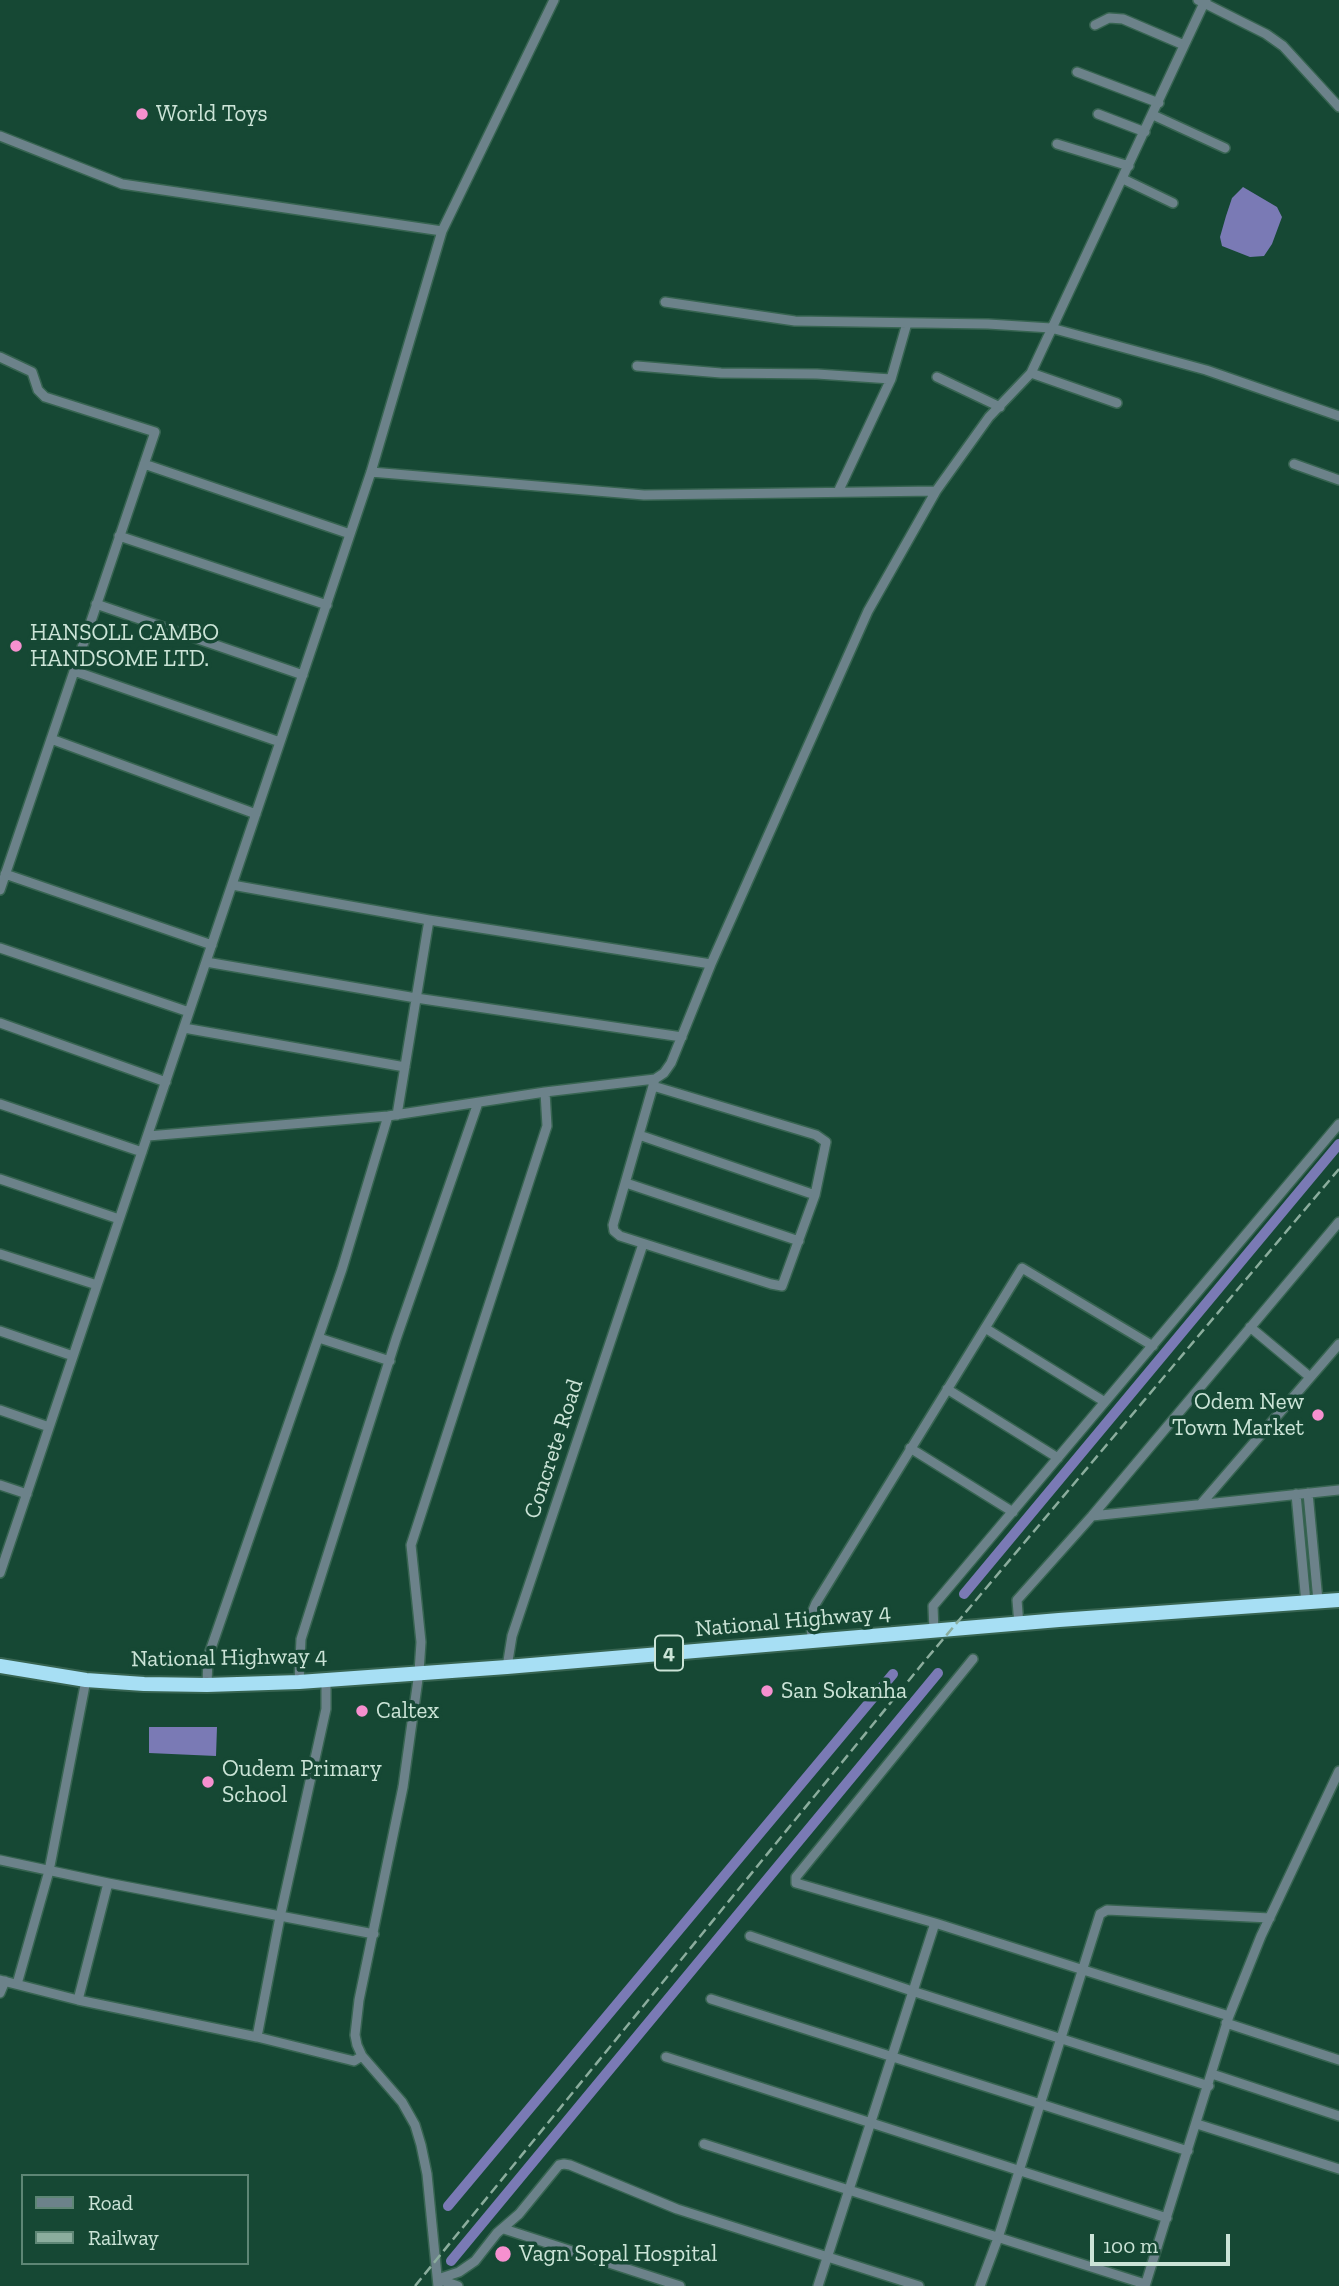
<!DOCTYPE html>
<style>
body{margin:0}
#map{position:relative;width:1339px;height:2286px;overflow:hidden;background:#164834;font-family:"Zilla Slab",serif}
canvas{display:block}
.legend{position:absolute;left:21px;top:2174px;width:228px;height:91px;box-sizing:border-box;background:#164834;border:2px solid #5e8675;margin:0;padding:9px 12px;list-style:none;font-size:21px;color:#cbe4d7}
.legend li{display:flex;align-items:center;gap:14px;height:35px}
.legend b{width:35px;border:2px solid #5e8675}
.scale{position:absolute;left:1090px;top:2234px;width:140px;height:32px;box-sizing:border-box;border:4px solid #cbe4d7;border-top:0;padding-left:9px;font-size:21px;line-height:24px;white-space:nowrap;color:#cbe4d7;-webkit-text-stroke:5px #164834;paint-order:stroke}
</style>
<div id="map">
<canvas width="1339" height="2286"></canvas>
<ul class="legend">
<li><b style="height:9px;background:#6c828a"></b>Road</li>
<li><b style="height:9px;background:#8bad9d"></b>Railway</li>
</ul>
<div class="scale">100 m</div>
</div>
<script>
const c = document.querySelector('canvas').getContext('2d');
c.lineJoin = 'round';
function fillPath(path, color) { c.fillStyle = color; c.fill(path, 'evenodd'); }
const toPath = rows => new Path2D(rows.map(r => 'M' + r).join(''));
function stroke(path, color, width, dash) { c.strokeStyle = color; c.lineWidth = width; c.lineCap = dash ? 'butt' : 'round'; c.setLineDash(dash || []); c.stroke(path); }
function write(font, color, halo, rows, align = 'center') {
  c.font = font + ' "Zilla Slab",serif'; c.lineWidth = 7; c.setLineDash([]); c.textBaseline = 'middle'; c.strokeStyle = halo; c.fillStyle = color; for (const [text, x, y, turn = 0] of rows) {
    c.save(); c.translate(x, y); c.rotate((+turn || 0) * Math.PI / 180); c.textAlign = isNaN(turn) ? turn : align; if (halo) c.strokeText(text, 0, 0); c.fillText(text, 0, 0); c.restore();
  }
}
const water = toPath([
 [1243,187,1277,207,1282,217,1272,244,1264,256,1250,257,1222,246,1220,237,1226,216,1232,198],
 [149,1727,217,1727,216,1756,149,1753]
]);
const canal = toPath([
 [964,1594,1339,1144],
 [448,2206,893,1674],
 [451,2261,938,1673]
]);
const minor = toPath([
 [1206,0,1204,3,1266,34,1283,46,1339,107],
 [1095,25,1109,18,1123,19,1184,45],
 [1077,72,1159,103],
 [1098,114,1145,132],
 [1153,115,1225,148],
 [0,136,122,184,442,231],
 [1057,144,1129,166],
 [1123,179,1173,203],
 [665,302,795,321,988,324,1051,328,1206,370,1339,416],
 [0,357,32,372,38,390,45,397,155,432,0,890],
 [637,366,721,373,817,374,891,379],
 [1031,373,1117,403],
 [937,377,1000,407],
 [144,464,350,534],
 [1294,464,1339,480],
 [371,472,644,495,936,491],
 [838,492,891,379,907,323],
 [119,536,327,605],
 [96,604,303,675],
 [74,671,280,742],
 [51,739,256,814],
 [5,874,212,945],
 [232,885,429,920,711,964],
 [0,948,189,1012],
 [206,962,416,998,682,1037],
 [0,1023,166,1082],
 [184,1028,405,1067],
 [653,1086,816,1135,826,1142,815,1195,782,1286,771,1284,620,1236,614,1231,613,1225,655,1079],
 [0,1104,142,1152],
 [397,1115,429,920],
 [639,1135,815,1195],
 [148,1136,388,1116,545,1092,655,1079,664,1073,671,1063,711,964,868,611,936,491,989,417,1031,373,1204,3,1198,0],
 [0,1179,119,1219],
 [626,1183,799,1241],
 [0,1254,97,1285],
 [1250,1327,1310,1377],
 [985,1328,1105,1402],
 [0,1331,73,1356],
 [319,1338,390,1361],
 [947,1389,1058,1458],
 [0,1410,49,1427],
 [910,1448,1013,1512],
 [0,1485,27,1494],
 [1308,1493,1318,1601],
 [1296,1494,1306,1603],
 [1201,1504,1339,1344],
 [1092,1516,1339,1490],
 [0,1573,371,472,442,231,554,0],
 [1019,1625,1017,1600,1092,1516,1339,1222],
 [934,1632,933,1606,1339,1124],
 [812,1642,811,1615,816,1603,1022,1268,1153,1346],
 [973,1659,796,1877,796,1883,935,1923,1229,2016],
 [507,1667,512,1636,643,1244],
 [299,1682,301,1639,396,1339,478,1103],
 [207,1685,208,1657,342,1269,388,1116],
 [0,1860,108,1883,374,1934],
 [750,1936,912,1991,1209,2086],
 [0,1980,78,2000,257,2037,354,2061,362,2056],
 [17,1984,49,1871,86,1680],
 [0,1993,5,1981],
 [711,1999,1188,2151],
 [78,2000,108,1883],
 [1226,2023,1339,2060],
 [257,2037,280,1917,326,1709,326,1680],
 [666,2057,1167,2218],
 [1212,2074,1339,2116],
 [1197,2124,1339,2169],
 [704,2144,1145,2284],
 [504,2229,680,2286],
 [438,2279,459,2272,475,2261,497,2233,519,2214,559,2165,564,2164,570,2165,677,2209,919,2286],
 [438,2279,458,2286],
 [438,2286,427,2174,421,2145,415,2125,402,2102,362,2056,357,2045,355,2035,359,2000,403,1787,419,1672,421,1642,411,1545,547,1126,545,1092],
 [818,2286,935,1923],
 [980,2286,998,2238,1100,1914,1107,1910,1270,1918],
 [1145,2286,1229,2016,1261,1936,1339,1771]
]);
const highway = toPath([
 [0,1666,86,1680,144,1684,207,1685,299,1682,507,1667,1059,1620,1339,1600]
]);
const rail = toPath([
 [415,2286,923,1663,1339,1169]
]);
const markers = [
 [142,114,7,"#f690cf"],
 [16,646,7,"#f690cf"],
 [1318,1415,7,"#f690cf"],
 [767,1691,7,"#f690cf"],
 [362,1711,7,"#f690cf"],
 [208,1782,7,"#f690cf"],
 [503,2254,9,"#f690cf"]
];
const shields = [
 [669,1653,28]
];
const shieldNames = [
 ["4",669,1653]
];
const poiNames = [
 ["World Toys",156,114],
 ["HANSOLL CAMBO",30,633],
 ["HANDSOME LTD.",30,659],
 ["Odem New",1304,1402,"right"],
 ["Town Market",1304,1428,"right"],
 ["San Sokanha",781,1691],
 ["Caltex",376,1711],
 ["Oudem Primary",222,1769],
 ["School",222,1795],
 ["Vagn Sopal Hospital",519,2254]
];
const streetNames = [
 ["Concrete Road",554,1449,-72],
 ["National Highway 4",793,1621,-5],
 ["National Highway 4",229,1658,-1]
];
fillPath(water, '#7a7ab5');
stroke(canal, '#7a7ab5', 10);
stroke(minor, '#376451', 12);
stroke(highway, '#376451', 18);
stroke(minor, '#6c828a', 9);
stroke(highway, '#a7dff4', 14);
stroke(rail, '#8bad9d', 2.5, [10, 5]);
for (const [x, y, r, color] of markers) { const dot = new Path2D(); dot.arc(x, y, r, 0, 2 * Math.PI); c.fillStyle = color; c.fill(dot); stroke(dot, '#164834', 2.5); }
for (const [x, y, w] of shields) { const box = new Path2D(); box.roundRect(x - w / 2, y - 17.5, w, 35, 5); c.fillStyle = '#164834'; c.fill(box); stroke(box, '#cbe4d7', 2); }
write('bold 21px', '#cbe4d7', null, shieldNames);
write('23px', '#cbe4d7', '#164834', poiNames, 'left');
write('23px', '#cbe4d7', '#164834', streetNames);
</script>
